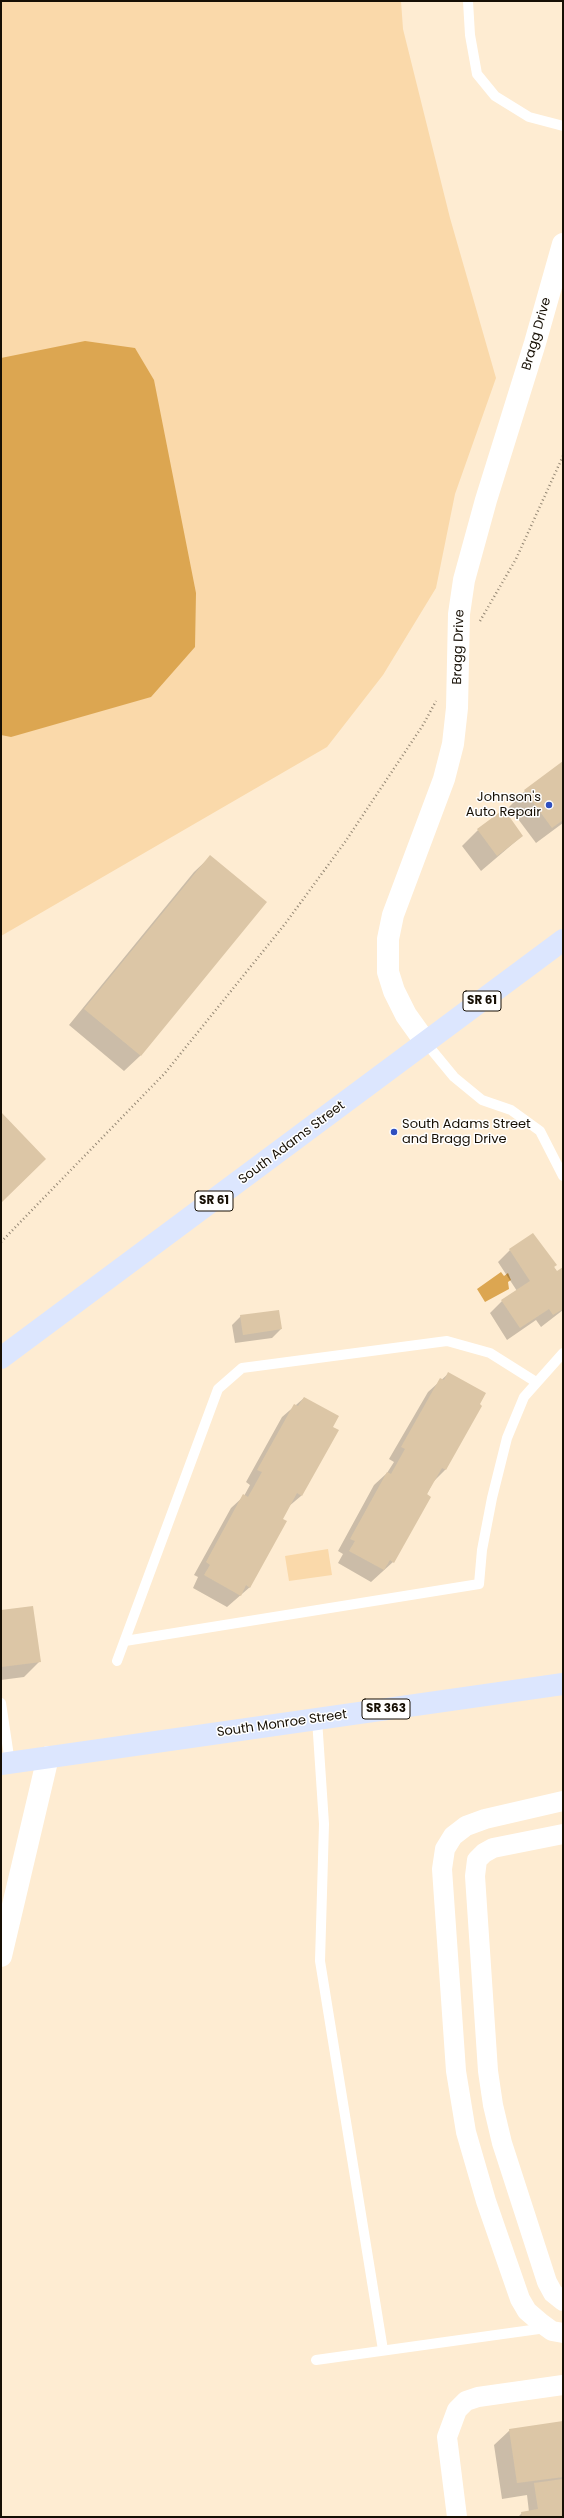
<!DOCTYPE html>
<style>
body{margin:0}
#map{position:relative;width:564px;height:2518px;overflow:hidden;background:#feecd2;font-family:Poppins,sans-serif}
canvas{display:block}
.frame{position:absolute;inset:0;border:2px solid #160f04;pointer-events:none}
</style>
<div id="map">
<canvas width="564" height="2518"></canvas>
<div class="frame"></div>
</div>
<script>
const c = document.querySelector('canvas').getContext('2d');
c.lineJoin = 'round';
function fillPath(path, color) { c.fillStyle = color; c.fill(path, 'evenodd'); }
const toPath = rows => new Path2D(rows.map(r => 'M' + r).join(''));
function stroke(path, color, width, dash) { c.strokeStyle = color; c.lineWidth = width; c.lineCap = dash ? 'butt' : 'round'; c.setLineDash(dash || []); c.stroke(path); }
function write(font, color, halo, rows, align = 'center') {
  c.font = font + ' Poppins,sans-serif'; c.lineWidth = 3; c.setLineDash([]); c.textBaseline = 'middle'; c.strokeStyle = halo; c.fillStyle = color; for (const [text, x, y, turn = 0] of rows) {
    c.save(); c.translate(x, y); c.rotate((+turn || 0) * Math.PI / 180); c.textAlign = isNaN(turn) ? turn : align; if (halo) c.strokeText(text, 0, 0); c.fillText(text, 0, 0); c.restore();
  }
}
const green = toPath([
 [1,1,401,1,403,29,450,218,496,378,455,494,436,588,383,675,327,747,1,936],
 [328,1549,332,1575,289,1581,285,1556]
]);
const water = toPath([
 [85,341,135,348,154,380,196,593,195,647,151,697,11,737,1,735,1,358],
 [501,1272,504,1276,508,1273,511,1280,508,1282,509,1289,485,1302,477,1289]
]);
const shadow = toPath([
 [563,762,563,823,536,843,509,807,525,791],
 [478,830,522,836,481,871,462,846],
 [210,857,265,903,140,1056,124,1071,69,1025,194,872],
 [510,1250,554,1267,557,1272,563,1269,563,1310,541,1327,536,1320,507,1340,490,1313,502,1301,517,1291,498,1262],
 [241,1316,281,1329,272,1338,235,1343,232,1325],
 [449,1373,481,1406,445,1470,433,1482,393,1562,371,1582,338,1563,343,1554,338,1551,374,1485,387,1473,394,1462,389,1459,428,1392],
 [304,1398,332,1427,301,1496,288,1507,250,1587,227,1607,193,1588,198,1577,194,1575,231,1508,244,1496,250,1485,246,1482,282,1417],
 [1,1611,40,1661,24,1677,1,1680],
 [563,2422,563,2517,518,2517,522,2513,529,2512,527,2495,502,2499,494,2445,510,2430]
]);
const building = toPath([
 [563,761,563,820,552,828,524,790],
 [504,809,523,836,497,856,477,829],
 [210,855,267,902,141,1056,84,1009],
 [1,1112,46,1159,1,1203],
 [533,1233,557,1265,554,1267,557,1271,563,1267,563,1309,553,1315,549,1309,520,1328,501,1300,530,1281,509,1249],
 [279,1310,282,1329,243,1335,240,1315],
 [448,1372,486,1393,480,1404,482,1406,446,1470,442,1468,427,1494,431,1497,394,1563,390,1560,384,1570,349,1551,355,1541,350,1539,387,1472,391,1474,405,1449,401,1447,440,1378,444,1380],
 [304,1397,339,1416,333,1427,339,1430,302,1496,297,1493,283,1519,287,1521,250,1588,246,1585,241,1596,204,1575,210,1565,206,1562,243,1494,248,1497,262,1472,257,1470,294,1404,298,1406],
 [33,1606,41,1662,1,1667,1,1610],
 [563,2421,563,2477,517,2483,509,2429],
 [563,2479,563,2517,522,2517,521,2512,538,2509,534,2483]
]);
const path = toPath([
 [480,621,516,559,563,456],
 [1,1242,165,1073,285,924,345,842,423,725,436,701]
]);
const lane = toPath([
 [468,1,470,35,477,74,495,96,529,117,563,126],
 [426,1043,454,1077,482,1100,511,1110,540,1131,563,1176],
 [125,1641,479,1584,482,1550,492,1498,507,1438,524,1397,563,1353],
 [117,1661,218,1389,242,1368,447,1341,490,1353,536,1382],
 [1,1703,10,1763],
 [317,1719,324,1824,320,1961,383,2350],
 [316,2360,546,2328]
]);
const street = toPath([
 [563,1801,485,1819,466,1826,453,1836,445,1849,442,1869,456,2071,466,2132,486,2201,520,2299,527,2311,541,2323,552,2331,563,2333],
 [563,1834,493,1848,484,1853,477,1860,475,1876,488,2071,493,2105,502,2143,547,2282,553,2293,563,2301],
 [457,2517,447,2437,457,2410,466,2401,478,2397,563,2385]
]);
const secondary = toPath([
 [426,1043,406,1015,394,991,388,972,388,939,393,915,444,779,453,744,457,708,459,614,464,580,486,500,535,343,563,244],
 [1,1956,48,1757]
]);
const primary = toPath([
 [1,1358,563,940],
 [1,1764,563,1684]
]);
const markers = [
 [549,805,4,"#2f4fbf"],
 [394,1132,4,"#2f4fbf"]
];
const shields = [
 [482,1001,38],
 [214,1201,38],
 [386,1709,48]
];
const shieldNames = [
 ["SR 61",482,1001],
 ["SR 61",214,1201],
 ["SR 363",386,1709]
];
const streetNames = [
 ["Bragg Drive",537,334,-74],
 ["Bragg Drive",459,647,-88],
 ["South Adams Street",292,1143,-37],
 ["South Monroe Street",282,1724,-8]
];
const poiNames = [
 ["Johnson's",541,798],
 ["Auto Repair",541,813],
 ["South Adams Street",402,1125,"left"],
 ["and Bragg Drive",402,1140,"left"]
];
fillPath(green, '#fad9aa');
fillPath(water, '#dca651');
fillPath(shadow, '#0003');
fillPath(building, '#dcc6a6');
stroke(path, '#948774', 2.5, [1, 3]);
stroke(lane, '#fff', 10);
stroke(street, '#fff', 20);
stroke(secondary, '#fff', 22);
stroke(primary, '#dce6fe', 22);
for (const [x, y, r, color] of markers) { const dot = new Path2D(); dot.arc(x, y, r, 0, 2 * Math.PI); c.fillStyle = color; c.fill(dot); stroke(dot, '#fff', 1.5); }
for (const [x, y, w] of shields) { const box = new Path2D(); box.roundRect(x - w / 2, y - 10, w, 20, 3); c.fillStyle = '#fff'; c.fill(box); stroke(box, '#160f04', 1); }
write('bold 12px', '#160f04', null, shieldNames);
write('13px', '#160f04', '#fff', streetNames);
write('13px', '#160f04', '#fff', poiNames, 'right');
</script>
